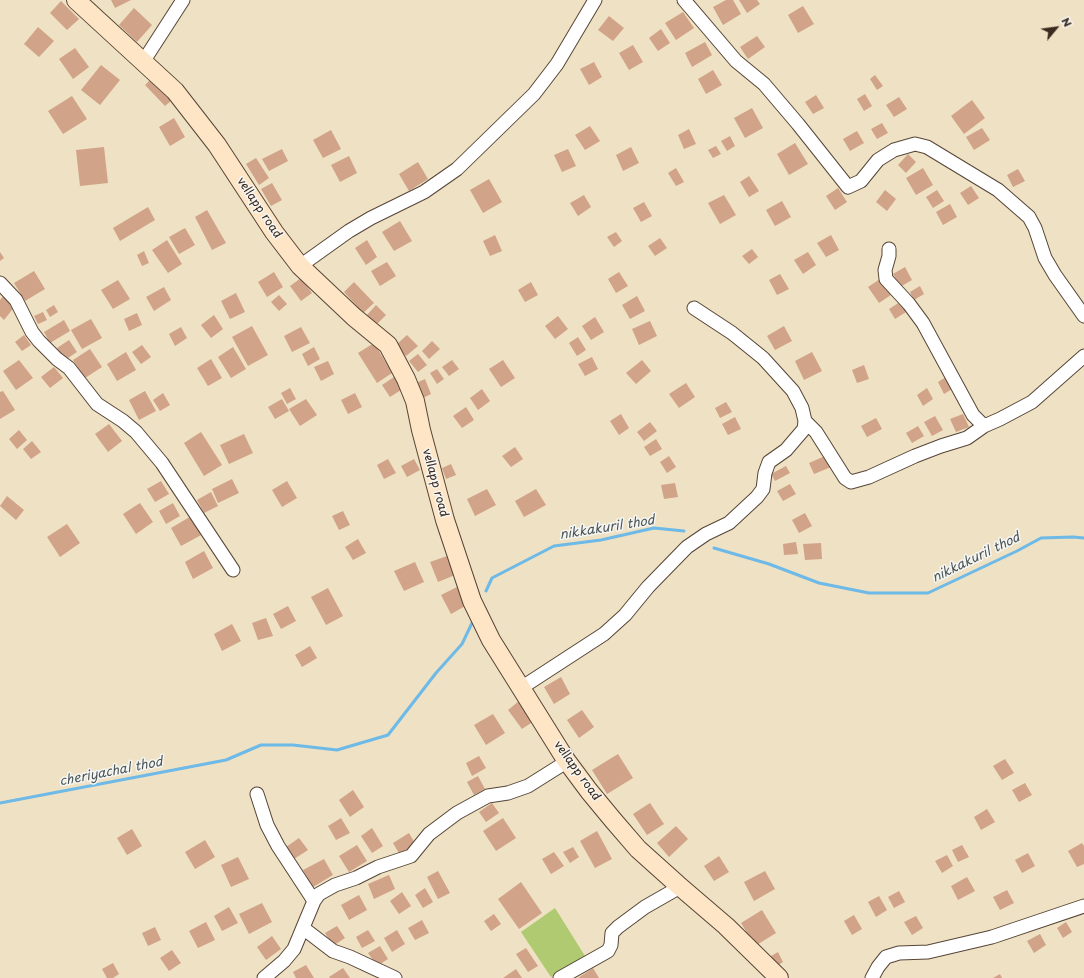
<!DOCTYPE html>
<style>
body{margin:0}
#map{position:relative;width:1084px;height:978px;overflow:hidden;background:#efe1c3;font-family:"Playpen Sans",sans-serif}
canvas{display:block}
.north{position:absolute;left:1036px;top:8px;width:40px;height:40px;-webkit-text-stroke:3px #f6f6f2;paint-order:stroke;rotate:61deg;font-size:11px;font-weight:700;line-height:16px;text-align:center;color:#3b2a1e}
.north::after{content:'';display:block;margin:auto;width:14px;height:18px;background:#3b2a1e;clip-path:polygon(50% 0,100% 100%,50% 72%,0 100%)}
</style>
<div id="map">
<canvas width="1084" height="978"></canvas>
<div class="north">N</div>
</div>
<script>
const c = document.querySelector('canvas').getContext('2d');
c.lineJoin = 'round';
function fillPath(path, color) { c.fillStyle = color; c.fill(path, 'evenodd'); }
const toPath = rows => new Path2D(rows.map(r => 'M' + r).join(''));
function stroke(path, color, width, dash) { c.strokeStyle = color; c.lineWidth = width; c.lineCap = dash ? 'butt' : 'round'; c.setLineDash(dash || []); c.stroke(path); }
function write(font, color, halo, rows, align = 'center') {
  c.font = font + ' "Playpen Sans",sans-serif'; c.lineWidth = 3; c.setLineDash([]); c.textBaseline = 'middle'; c.strokeStyle = halo; c.fillStyle = color; for (const [text, x, y, turn = 0] of rows) {
    c.save(); c.translate(x, y); c.rotate((+turn || 0) * Math.PI / 180); c.textAlign = isNaN(turn) ? turn : align; if (halo) c.strokeText(text, 0, 0); c.fillText(text, 0, 0); c.restore();
  }
}
const green = toPath([
 [555,908,585,956,551,977,521,932]
]);
const stream = toPath([
 [714,548,769,564,819,583,869,593,928,593,1017,551,1041,538,1073,537,1084,538],
 [486,591,492,578,554,546,601,540,654,528,684,531],
 [0,803,226,760,261,745,293,745,337,750,388,735,436,673,462,644,472,623]
]);
const building = toPath([
 [111,0,131,0,115,8],
 [726,0,733,0,741,14,723,25,713,7],
 [739,0,757,0,760,4,747,13],
 [61,1,79,19,67,30,50,13],
 [803,6,814,24,798,33,788,15],
 [134,8,152,25,137,42,119,25],
 [683,12,694,28,676,40,665,23],
 [609,16,624,28,613,41,598,30],
 [38,27,54,41,39,57,24,44],
 [661,29,670,43,658,51,649,38],
 [757,36,765,47,748,59,740,47],
 [705,42,712,55,692,67,685,53],
 [633,45,643,62,629,70,619,53],
 [75,48,89,67,73,79,59,59],
 [594,62,602,77,589,85,580,69],
 [101,65,120,80,100,105,81,90],
 [713,70,722,85,706,94,698,79],
 [875,75,883,86,877,90,870,79],
 [152,78,172,100,165,106,145,85],
 [865,94,872,106,864,111,857,99],
 [816,95,824,108,813,114,805,102],
 [72,96,87,119,63,134,48,111],
 [899,97,907,109,894,117,886,105],
 [972,100,985,118,964,134,951,116],
 [752,108,763,128,745,138,734,118],
 [174,118,185,137,170,146,159,127],
 [882,123,888,133,877,139,871,129],
 [590,126,600,141,585,150,575,135],
 [982,128,990,140,974,150,966,137],
 [689,129,696,144,684,149,678,135],
 [331,130,341,149,323,158,313,140],
 [857,131,864,143,850,151,843,139],
 [730,136,735,146,727,151,721,141],
 [795,143,808,164,789,175,777,154],
 [716,146,721,154,713,158,708,150],
 [104,147,108,183,80,186,76,150],
 [631,147,639,163,623,171,616,155],
 [282,149,288,161,269,171,262,159],
 [568,149,576,166,562,172,554,155],
 [908,154,916,162,906,173,898,165],
 [349,156,357,173,340,182,331,165],
 [256,158,269,178,259,185,246,164],
 [418,162,428,179,409,191,399,174],
 [676,168,684,182,676,186,668,173],
 [923,168,933,185,916,195,906,178],
 [1018,169,1025,181,1013,187,1007,175],
 [749,176,759,191,749,197,740,182],
 [489,179,502,202,483,213,470,190],
 [272,183,282,200,271,206,261,189],
 [971,186,979,198,968,205,960,193],
 [838,188,847,202,835,210,826,196],
 [885,190,896,199,887,211,876,202],
 [937,190,944,201,933,208,926,197],
 [584,195,591,207,578,216,570,203],
 [724,195,736,215,720,224,708,203],
 [782,201,791,217,775,226,766,210],
 [644,202,652,216,641,222,633,208],
 [950,204,957,217,943,225,936,212],
 [148,207,155,220,120,241,113,228],
 [207,210,226,243,212,250,195,217],
 [400,221,412,241,394,251,382,232],
 [185,228,195,245,179,254,169,237],
 [616,232,622,241,614,247,607,237],
 [495,235,502,251,490,256,483,241],
 [831,235,839,250,826,257,817,243],
 [660,238,667,248,655,256,648,246],
 [167,240,182,264,168,273,152,250],
 [367,240,377,257,366,265,355,248],
 [752,249,758,257,749,264,742,256],
 [144,251,149,263,142,266,137,255],
 [0,252,4,258,0,261],
 [808,252,816,265,803,274,794,260],
 [387,262,396,276,380,286,371,271],
 [905,267,912,280,900,287,893,274],
 [34,271,45,289,25,301,14,283],
 [274,272,283,287,267,297,258,282],
 [619,272,628,286,616,293,608,279],
 [780,274,789,289,777,295,769,280],
 [301,278,312,293,301,301,290,286],
 [880,279,891,295,879,303,868,287],
 [118,280,130,299,113,309,101,290],
 [354,282,374,303,363,313,344,292],
 [531,282,538,295,525,302,518,290],
 [920,286,924,294,914,300,910,292],
 [164,287,171,300,154,311,146,297],
 [236,293,245,312,230,319,221,301],
 [4,295,16,305,4,320,0,316,0,300],
 [279,295,287,304,279,311,271,302],
 [637,296,645,311,630,319,622,305],
 [900,302,906,312,895,319,889,309],
 [54,305,58,312,50,317,46,310],
 [376,305,386,315,377,324,367,315],
 [43,312,47,320,38,324,34,316],
 [137,313,142,325,129,331,124,319],
 [214,315,223,329,211,338,201,325],
 [558,316,568,329,555,339,545,326],
 [595,317,604,332,591,340,582,326],
 [91,319,102,338,82,349,71,330],
 [64,320,70,331,50,343,44,332],
 [650,321,657,336,639,345,632,329],
 [252,326,268,355,248,366,232,337],
 [784,326,792,341,775,350,767,336],
 [181,327,187,338,175,346,169,334],
 [301,327,310,343,292,352,284,336],
 [24,335,31,345,22,351,15,342],
 [407,335,418,346,406,356,396,345],
 [578,337,586,350,577,356,569,343],
 [69,340,77,352,65,360,57,348],
 [432,341,440,349,429,359,422,351],
 [374,343,392,373,377,383,358,353],
 [142,345,151,357,141,364,132,352],
 [233,347,246,369,231,378,218,357],
 [314,347,320,359,308,366,302,354],
 [90,349,102,367,85,378,73,360],
 [126,352,136,370,117,381,107,364],
 [812,352,822,371,804,380,795,361],
 [418,354,427,365,418,372,409,361],
 [592,357,598,369,585,376,578,364],
 [211,359,222,378,208,386,197,368],
 [19,360,33,378,16,390,3,371],
 [452,360,459,369,449,376,442,367],
 [503,360,515,378,501,387,489,369],
 [642,360,651,371,636,384,626,373],
 [328,361,334,374,321,381,314,367],
 [864,365,869,379,857,383,852,370],
 [54,367,63,378,50,388,41,377],
 [437,369,444,379,437,384,430,373],
 [394,377,401,390,390,397,382,385],
 [946,377,952,389,944,394,938,382],
 [425,379,431,394,423,398,416,383],
 [686,383,695,397,679,408,669,394],
 [290,388,296,399,287,404,281,393],
 [927,388,933,399,923,406,917,395],
 [482,389,490,401,478,410,470,398],
 [3,391,15,410,0,419,0,392],
 [145,391,156,411,139,420,129,400],
 [163,393,170,405,160,411,153,400],
 [355,393,362,407,348,414,341,400],
 [282,399,289,411,275,419,268,407],
 [306,399,317,415,300,426,289,409],
 [726,402,732,412,720,418,715,408],
 [466,407,474,420,462,428,453,416],
 [621,414,629,428,619,435,610,421],
 [963,414,969,427,956,432,950,419],
 [935,416,943,430,932,436,924,422],
 [735,417,741,429,728,435,722,424],
 [876,418,882,429,867,437,861,426],
 [650,422,657,431,644,441,637,432],
 [109,424,122,441,108,452,95,434],
 [918,426,924,436,912,443,906,433],
 [19,430,27,440,17,449,9,439],
 [201,432,222,465,204,476,184,443],
 [244,434,253,453,229,464,220,445],
 [656,439,662,449,650,456,644,447],
 [32,441,41,452,31,459,23,449],
 [515,447,523,459,511,467,502,456],
 [669,456,676,467,667,473,660,462],
 [825,456,831,467,814,474,809,463],
 [388,459,396,473,384,479,377,465],
 [414,459,420,470,407,477,401,466],
 [451,464,456,475,446,479,442,468],
 [786,466,790,473,775,481,771,474],
 [232,479,239,493,218,503,212,489],
 [161,481,169,494,155,502,147,489],
 [287,481,297,498,282,507,272,490],
 [675,483,678,497,664,499,661,485],
 [790,484,796,494,783,501,777,491],
 [487,489,496,505,475,516,467,499],
 [536,489,546,505,524,517,515,501],
 [211,492,218,506,204,513,197,500],
 [7,496,24,510,16,520,0,506],
 [140,503,153,522,136,534,123,514],
 [173,503,180,516,166,524,159,511],
 [343,511,350,525,339,530,332,516],
 [805,513,812,526,799,533,792,520],
 [193,515,203,534,181,546,171,528],
 [67,524,80,543,60,557,47,537],
 [358,539,366,553,353,560,345,547],
 [796,542,798,554,784,555,783,544],
 [821,543,822,559,805,560,803,544],
 [204,551,213,568,193,579,185,562],
 [447,556,455,575,438,582,430,562],
 [415,562,424,582,404,591,394,571],
 [457,587,467,605,451,614,441,595],
 [328,588,343,616,326,625,311,597],
 [288,606,296,621,281,629,273,614],
 [266,618,273,636,258,640,252,623],
 [232,624,241,641,222,651,214,634],
 [310,646,317,658,302,667,295,655],
 [561,677,570,694,554,704,544,687],
 [519,701,534,721,522,729,508,710],
 [582,710,594,727,579,738,567,720],
 [493,714,505,733,486,745,474,725],
 [618,754,633,778,607,794,592,770],
 [479,756,486,768,472,776,466,763],
 [1005,759,1014,773,1002,780,993,766],
 [478,776,485,789,474,795,467,782],
 [1025,783,1032,795,1019,802,1012,790],
 [353,790,364,807,350,817,339,800],
 [492,803,499,813,486,822,479,812],
 [650,803,664,824,647,835,633,814],
 [987,809,995,822,981,830,974,817],
 [341,818,350,833,336,840,328,826],
 [503,818,516,838,496,851,483,831],
 [676,826,688,839,669,857,657,843],
 [372,828,383,846,372,853,361,836],
 [132,829,142,846,127,855,117,838],
 [597,831,612,859,595,868,580,841],
 [409,833,416,845,400,855,393,843],
 [299,838,308,850,294,859,286,847],
 [205,840,215,857,195,869,185,852],
 [1082,843,1084,846,1084,864,1077,867,1068,851],
 [357,845,367,861,349,872,339,856],
 [962,845,969,857,958,862,952,850],
 [573,847,579,857,570,863,563,852],
 [554,852,564,866,551,874,542,859],
 [1028,853,1035,866,1022,873,1015,860],
 [947,855,953,866,942,873,935,861],
 [719,856,729,872,714,881,704,866],
 [238,857,249,879,231,887,221,865],
 [324,859,333,875,313,887,303,870],
 [438,871,450,893,438,899,427,877],
 [765,871,775,889,754,901,744,882],
 [389,875,395,889,374,899,368,884],
 [967,877,975,891,958,900,951,886],
 [521,882,542,913,519,929,498,899],
 [425,888,433,902,423,908,415,895],
 [1007,890,1014,903,1000,910,993,897],
 [899,891,905,902,894,908,888,897],
 [402,892,411,906,399,914,390,901],
 [359,895,367,910,349,920,341,905],
 [879,896,887,910,876,917,868,902],
 [262,903,272,922,249,934,239,914],
 [229,907,238,923,222,931,214,916],
 [762,910,776,933,755,946,741,923],
 [494,914,501,924,491,931,484,921],
 [854,915,862,929,852,935,844,921],
 [916,916,923,928,912,935,904,922],
 [422,920,429,933,415,940,408,928],
 [206,922,215,940,198,948,189,931],
 [1066,922,1072,932,1063,938,1057,928],
 [337,926,345,938,333,946,325,933],
 [155,927,161,940,148,946,142,933],
 [368,930,375,941,362,948,356,937],
 [397,930,405,944,392,952,384,938],
 [1040,934,1046,945,1034,953,1027,941],
 [272,936,281,949,266,960,257,947],
 [380,946,388,959,377,966,368,953],
 [526,948,538,966,528,972,516,954],
 [172,950,181,963,169,971,160,958],
 [778,952,783,962,777,966,771,956],
 [113,963,119,974,113,978,107,978,102,969],
 [306,965,314,978,296,978,293,972],
 [343,968,350,978,330,978,329,977],
 [593,968,599,978,578,978],
 [516,969,522,978,503,978],
 [1000,974,1002,978,993,978]
]);
const street = toPath([
 [684,0,736,61,764,84,798,124,848,187,861,181,878,160,894,150,915,144,927,147,998,190,1029,217,1035,228,1045,258,1055,275,1084,316],
 [143,62,183,0],
 [889,249,889,256,885,270,886,279,909,304,923,323,973,415,984,426,1000,419,1032,402,1084,356],
 [300,266,349,231,371,218,424,192,457,169,534,94,557,64,595,0],
 [0,283,16,300,32,332,39,341,57,359,69,368,97,404,123,421,136,432,162,463,233,570],
 [805,421,816,432,845,478,851,482,869,477,915,456,941,446,967,438,984,426],
 [521,688,604,634,625,615,648,587,687,547,706,534,729,523,757,497,763,489,765,473,769,462,786,450,804,429,805,421,802,408,793,391,763,358,732,333,694,308],
 [257,794,267,825,278,846,314,901],
 [303,928,333,951,350,957,395,978],
 [264,978,284,961,294,949,314,901,319,894,335,885,356,878,378,867,411,856,429,834,457,813,488,796,508,793,528,786,563,764,566,760],
 [560,978,608,951,611,945,612,933,618,927,645,907,680,887],
 [872,978,878,967,886,957,899,953,928,952,992,937,1084,906]
]);
const secondary = toPath([
 [76,0,175,91,217,145,274,232,300,266,354,317,388,345,406,379,415,401,421,430,445,520,472,601,491,640,566,760,589,791,613,820,638,849,677,884,726,926,779,978]
]);
const streetNames = [
 ["vellapp road",259,208,56],
 ["vellapp road",435,483,75],
 ["vellapp road",577,771,54]
];
const waterNames = [
 ["nikkakuril thod",607,528,-9],
 ["nikkakuril thod",976,558,-26],
 ["cheriyachal thod",111,772,-11]
];
fillPath(green, '#afca70');
stroke(stream, '#6db9e7', 3);
fillPath(building, '#d1a388');
stroke(street, '#564537', 15);
stroke(secondary, '#564537', 20);
stroke(street, '#fff', 13);
stroke(secondary, '#fde5c5', 18);
write('12px', '#3b2a1e', '#f6f6f2', streetNames);
write('italic 13px', '#4a555a', '#f6f6f2', waterNames);
</script>
